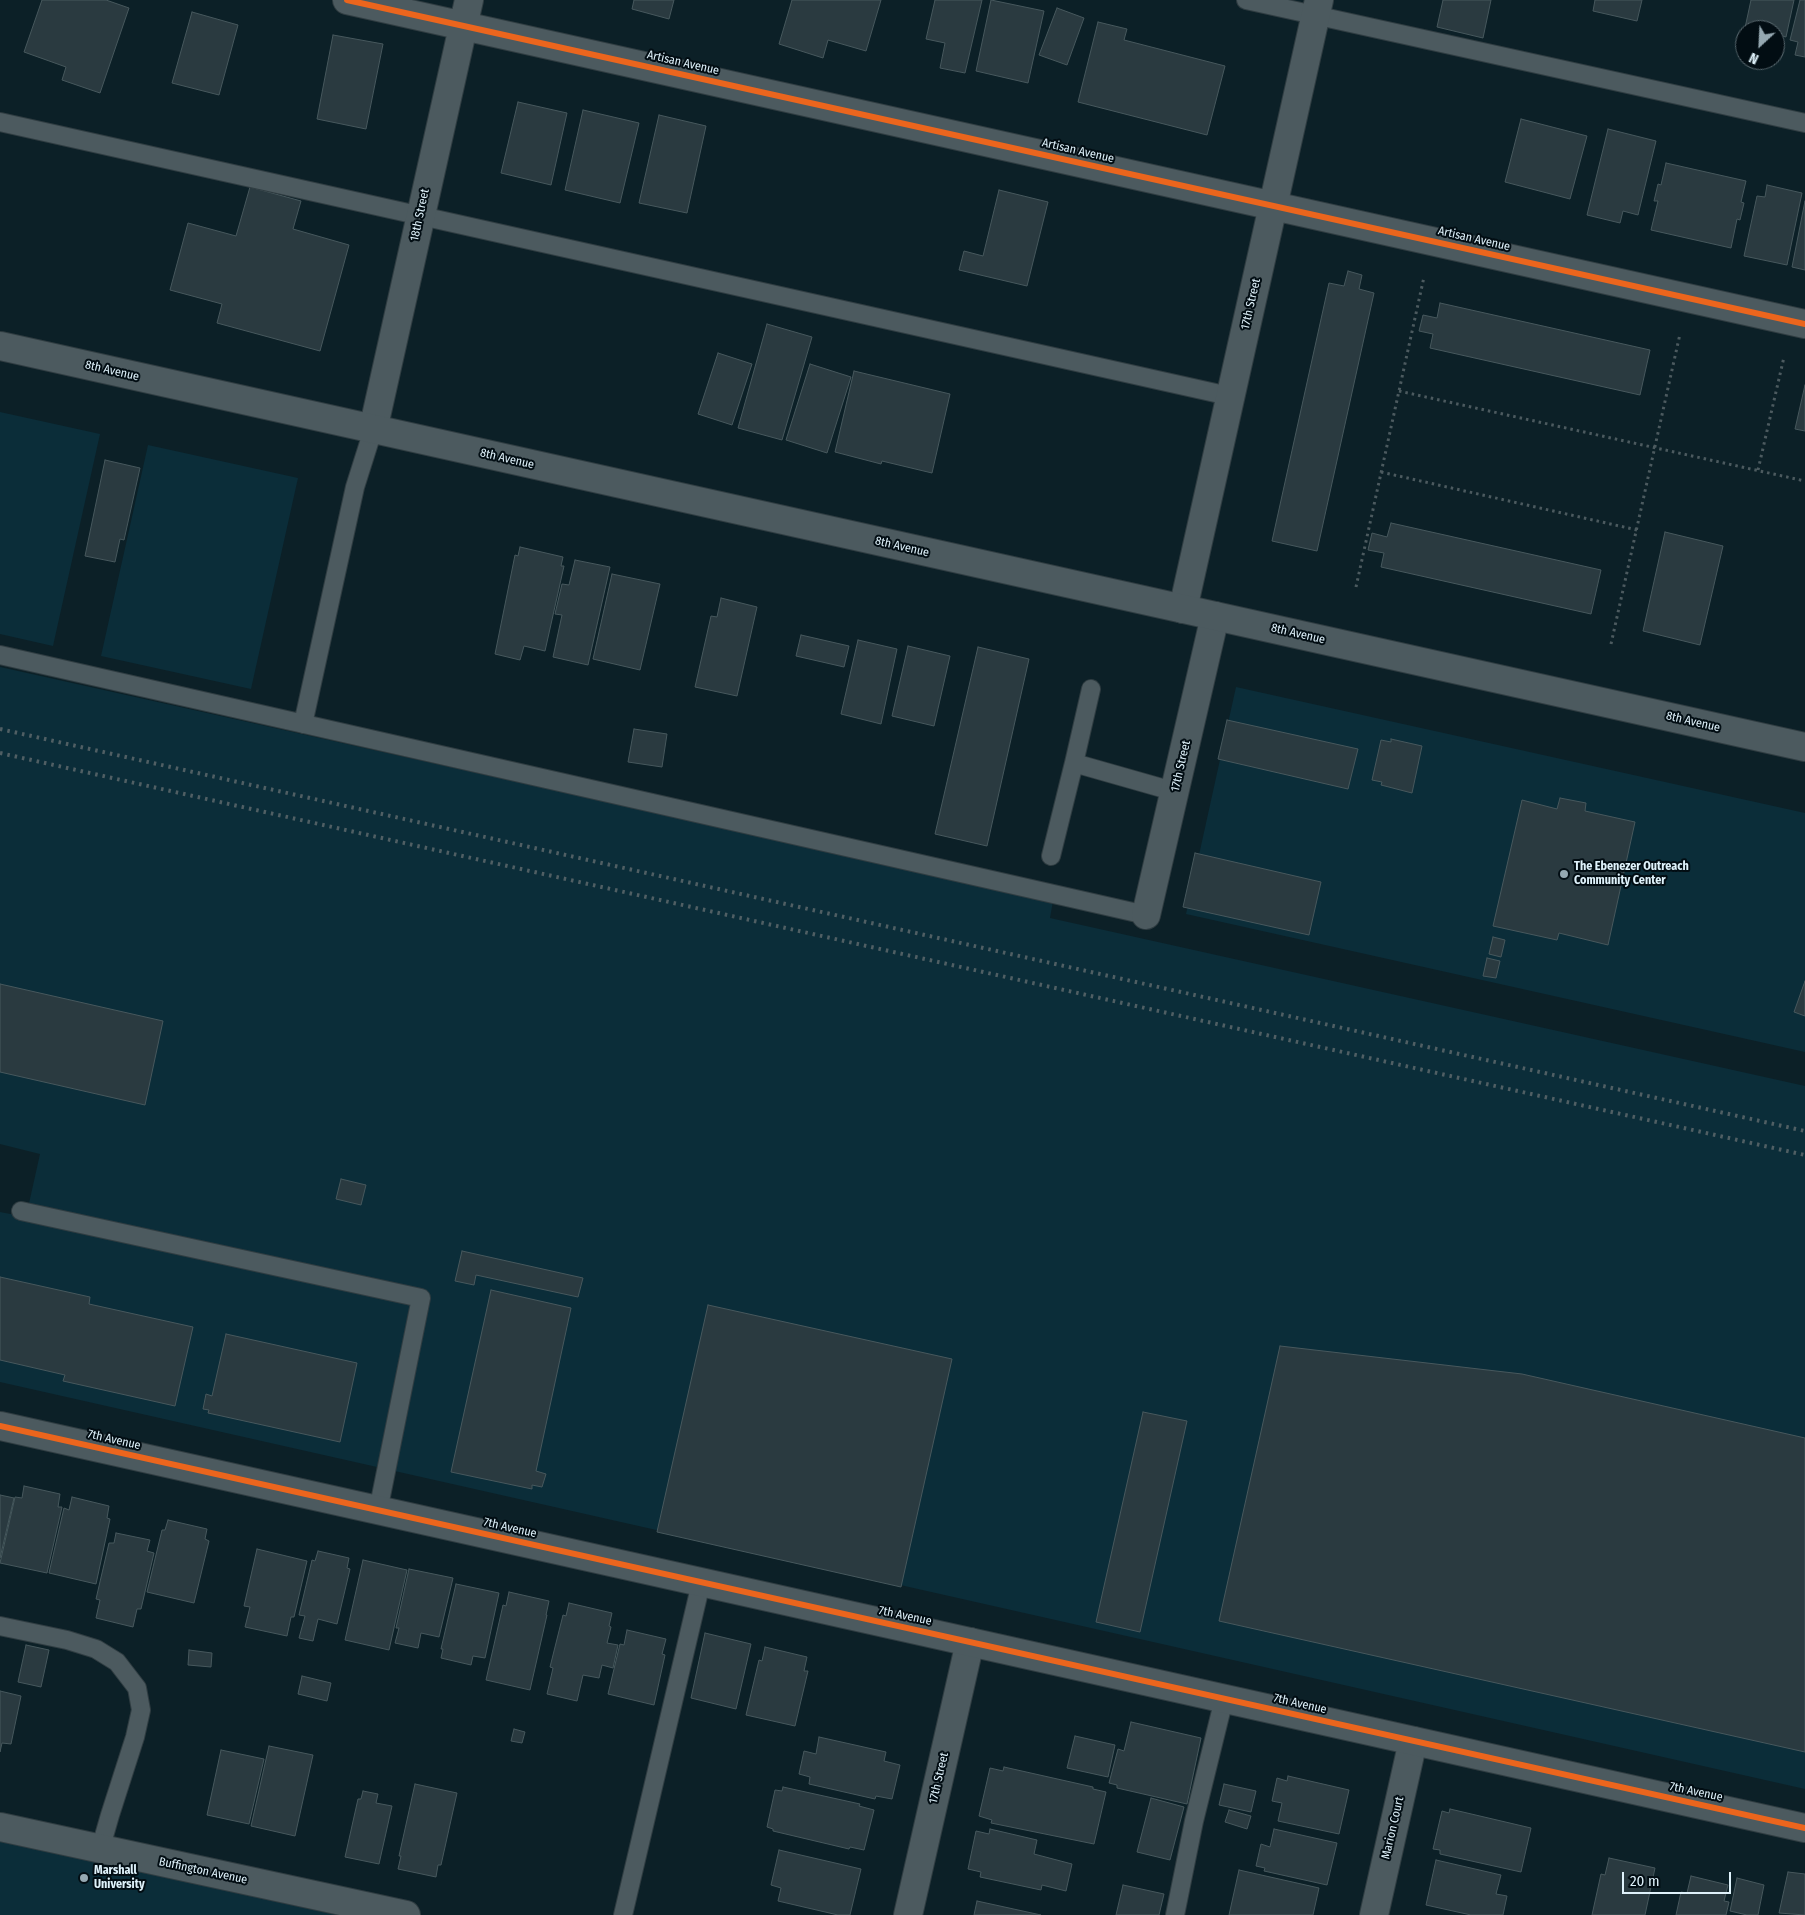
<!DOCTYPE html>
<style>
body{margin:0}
#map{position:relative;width:1805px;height:1915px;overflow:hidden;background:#0c2027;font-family:"Fira Sans Condensed",sans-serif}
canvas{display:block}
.north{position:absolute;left:1735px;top:20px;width:50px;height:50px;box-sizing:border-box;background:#020d13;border:1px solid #5a6970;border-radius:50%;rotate:205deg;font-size:14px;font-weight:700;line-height:20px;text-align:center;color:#dff2fb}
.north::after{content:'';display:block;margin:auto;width:18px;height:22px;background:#95a8b1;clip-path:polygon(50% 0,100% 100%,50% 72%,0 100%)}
.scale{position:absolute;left:1622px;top:1872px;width:109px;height:22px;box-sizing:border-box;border:2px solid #dff2fb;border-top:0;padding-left:6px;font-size:15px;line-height:18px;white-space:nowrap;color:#dff2fb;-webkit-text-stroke:4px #020d13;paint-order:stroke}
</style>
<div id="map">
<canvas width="1805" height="1915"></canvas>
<div class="north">N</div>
<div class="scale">20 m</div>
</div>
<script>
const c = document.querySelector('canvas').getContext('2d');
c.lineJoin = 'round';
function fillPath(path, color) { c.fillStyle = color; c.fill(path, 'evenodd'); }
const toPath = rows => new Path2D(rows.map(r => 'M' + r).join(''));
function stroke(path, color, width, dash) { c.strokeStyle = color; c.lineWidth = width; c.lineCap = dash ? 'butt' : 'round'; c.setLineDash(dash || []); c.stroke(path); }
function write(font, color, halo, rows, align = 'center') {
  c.font = font + ' "Fira Sans Condensed",sans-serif'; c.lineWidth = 4; c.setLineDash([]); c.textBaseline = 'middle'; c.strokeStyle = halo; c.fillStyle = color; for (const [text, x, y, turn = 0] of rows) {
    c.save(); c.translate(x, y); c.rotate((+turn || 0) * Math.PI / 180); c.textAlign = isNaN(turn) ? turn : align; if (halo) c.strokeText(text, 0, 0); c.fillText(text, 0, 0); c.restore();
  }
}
const built = toPath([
 [0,412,100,434,53,646,0,634],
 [148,445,298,478,251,689,101,656],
 [0,667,1053,901,1050,918,1805,1086,1805,1789,0,1382,0,1212,26,1217,40,1154,0,1144],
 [1236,687,1805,813,1805,1052,1186,914],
 [0,1840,337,1915,0,1915]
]);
const building = toPath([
 [42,0,106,0,129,8,100,93,62,80,66,67,24,52,42,0],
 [634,0,674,0,669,19,632,9,634,0],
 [792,0,881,0,866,51,828,40,823,58,779,44,792,0],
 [935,0,982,0,965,73,940,68,945,43,926,39,935,0],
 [991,0,1044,11,1028,83,976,71,991,0],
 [1443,0,1491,0,1483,38,1437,27,1443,0],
 [1595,0,1642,0,1637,21,1593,11,1595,0],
 [1751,0,1794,0,1786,37,1775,34,1775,30,1756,30,1745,28,1751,0],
 [1800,0,1805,0,1805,57,1795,55,1798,42,1790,40,1800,0],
 [1057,8,1084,18,1067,65,1039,55,1057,8],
 [192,12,238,25,219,95,172,83,192,12],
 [1098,22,1127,29,1124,40,1225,66,1207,135,1078,102,1098,22],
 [333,35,383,44,366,129,317,119,333,35],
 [518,102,567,113,551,185,501,173,518,102],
 [583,110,639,123,620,203,565,190,583,110],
 [659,115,706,126,687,213,639,203,659,115],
 [1521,119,1587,136,1570,199,1505,182,1521,119],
 [1608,129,1656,141,1638,215,1623,211,1620,223,1587,215,1608,129],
 [1666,163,1746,181,1741,202,1744,203,1740,220,1737,219,1731,248,1651,230,1658,201,1654,201,1658,184,1661,185,1666,163],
 [1767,185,1802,193,1787,265,1744,256,1757,196,1765,197,1767,185],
 [250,187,301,201,293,229,349,245,320,351,217,323,222,304,170,290,188,223,236,236,250,187],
 [999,190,1048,202,1027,286,959,270,964,251,983,256,999,190],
 [1805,201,1805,270,1792,267,1805,201],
 [1348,271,1362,275,1359,289,1374,293,1317,551,1272,541,1329,283,1344,286,1348,271],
 [1440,303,1650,350,1640,395,1430,348,1433,334,1419,331,1423,315,1437,318,1440,303],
 [767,324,812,337,782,440,738,428,767,324],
 [718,353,752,364,732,425,698,414,718,353],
 [810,364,851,377,827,453,786,440,810,364],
 [854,371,950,394,932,473,882,461,881,464,835,452,854,371],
 [1805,385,1805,431,1795,429,1805,385],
 [105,460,140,468,124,540,120,539,115,562,85,556,105,460],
 [1391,523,1601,570,1591,614,1381,567,1384,553,1368,550,1372,533,1387,537,1391,523],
 [1665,532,1723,546,1700,645,1643,631,1665,532],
 [520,547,563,557,561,566,564,566,545,651,524,646,520,660,495,654,515,555,518,556,520,547],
 [575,560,610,567,588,665,553,657,562,615,555,614,562,584,569,585,575,560],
 [612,574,660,584,640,670,593,659,612,574],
 [721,598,757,607,737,696,695,687,711,616,717,617,721,598],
 [801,635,849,646,844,667,796,656,801,635],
 [858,640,897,649,881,724,841,714,858,640],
 [908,646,950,656,934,726,892,716,908,646],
 [978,647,1029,659,987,846,935,834,978,647],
 [1227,720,1358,749,1348,789,1218,759,1227,720],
 [634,729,667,734,662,767,628,762,634,729],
 [1391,739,1422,746,1412,793,1381,785,1382,782,1372,780,1381,740,1391,742,1391,739],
 [1560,798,1586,803,1585,811,1635,822,1608,945,1559,933,1557,940,1493,926,1522,800,1557,809,1560,798],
 [1195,853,1321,882,1309,935,1183,907,1195,853],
 [1493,937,1505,940,1501,957,1489,954,1493,937],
 [1487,958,1500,961,1496,978,1483,976,1487,958],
 [1805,981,1805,1016,1794,1012,1805,981],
 [0,984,163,1021,145,1105,0,1072,0,984],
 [341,1179,366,1185,361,1205,336,1199,341,1179],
 [462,1251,583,1278,578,1297,476,1275,474,1285,455,1281,462,1251],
 [0,1277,90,1297,89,1304,193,1327,175,1406,63,1381,65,1375,0,1360,0,1277],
 [491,1290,571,1308,536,1471,546,1474,542,1487,532,1485,532,1489,451,1472,491,1290],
 [708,1305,952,1359,901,1587,657,1532,708,1305],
 [226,1334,357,1363,340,1442,208,1413,209,1410,203,1409,206,1394,212,1396,226,1334],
 [1280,1346,1522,1374,1805,1438,1805,1752,1219,1621,1280,1346],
 [1143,1412,1187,1421,1140,1632,1096,1622,1143,1412],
 [24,1486,60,1494,58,1507,62,1507,47,1573,0,1563,15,1497,22,1498,24,1486],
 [0,1495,14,1498,0,1558,0,1495],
 [72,1497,109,1506,107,1518,110,1519,96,1584,49,1573,64,1508,69,1510,72,1497],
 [168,1520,207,1529,205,1539,209,1541,194,1603,147,1592,162,1530,165,1530,168,1520],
 [116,1533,150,1540,147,1551,154,1553,141,1609,137,1609,133,1627,96,1618,100,1600,96,1599,109,1543,114,1543,116,1533],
 [257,1549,307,1561,294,1617,291,1617,287,1636,245,1627,250,1607,244,1606,257,1549],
 [318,1551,349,1558,347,1568,350,1569,337,1624,318,1619,313,1641,299,1638,305,1616,299,1615,312,1560,315,1561,318,1551],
 [363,1560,407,1570,389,1650,345,1640,363,1560],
 [409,1569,453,1578,439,1637,421,1633,418,1648,395,1643,399,1628,396,1628,409,1569],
 [456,1584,499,1593,485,1658,473,1656,471,1665,441,1658,443,1649,441,1649,456,1584],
 [509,1592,549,1601,546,1615,547,1615,530,1690,486,1680,503,1605,506,1606,509,1592],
 [569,1603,612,1613,609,1626,611,1627,607,1643,618,1645,613,1668,602,1665,599,1678,583,1675,577,1701,547,1694,553,1668,550,1667,563,1615,566,1616,569,1603],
 [627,1630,666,1639,662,1654,665,1655,654,1705,608,1694,620,1644,624,1645,627,1630],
 [705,1633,751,1644,736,1709,691,1698,705,1633],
 [26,1645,49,1650,41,1687,18,1682,26,1645],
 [765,1647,807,1657,804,1671,808,1671,795,1726,746,1715,759,1660,762,1661,765,1647],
 [189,1650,212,1653,211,1667,188,1665,189,1650],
 [302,1676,331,1683,327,1701,298,1694,302,1676],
 [0,1691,21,1696,11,1744,2,1743,0,1752,0,1691],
 [1131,1722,1201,1738,1187,1804,1117,1788,1117,1785,1109,1783,1118,1749,1124,1751,1131,1722],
 [514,1729,525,1732,522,1743,511,1741,514,1729],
 [1075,1736,1115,1745,1108,1777,1067,1768,1075,1736],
 [819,1737,886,1752,884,1761,900,1765,892,1799,876,1796,875,1799,809,1784,810,1777,799,1774,804,1751,816,1754,819,1737],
 [269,1746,313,1755,295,1836,251,1826,269,1746],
 [221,1750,264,1759,249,1824,207,1815,221,1750],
 [1004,1767,1093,1787,1093,1789,1106,1792,1094,1844,991,1823,992,1820,979,1816,990,1768,1003,1771,1004,1767],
 [1288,1776,1349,1790,1339,1834,1278,1821,1282,1803,1272,1801,1277,1778,1287,1781,1288,1776],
 [415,1784,457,1793,441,1865,438,1865,436,1877,398,1869,401,1856,399,1856,415,1784],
 [1224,1784,1256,1791,1251,1812,1219,1805,1224,1784],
 [783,1787,860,1804,859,1806,874,1810,864,1850,850,1847,849,1849,773,1831,773,1829,767,1827,775,1790,782,1791,783,1787],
 [363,1791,378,1794,376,1803,392,1806,379,1864,345,1857,358,1799,361,1799,363,1791],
 [1151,1798,1184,1807,1170,1860,1137,1852,1151,1798],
 [1450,1809,1531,1828,1521,1872,1440,1854,1440,1850,1433,1849,1442,1811,1449,1813,1450,1809],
 [1229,1810,1251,1816,1247,1829,1225,1822,1229,1810],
 [990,1829,1037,1840,1034,1854,1072,1864,1066,1891,1042,1885,1041,1890,980,1877,981,1872,968,1869,976,1831,989,1834,990,1829],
 [1274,1829,1337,1843,1327,1885,1264,1871,1265,1868,1256,1866,1261,1844,1270,1847,1274,1829],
 [779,1850,861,1869,850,1915,838,1915,778,1901,781,1888,771,1885,779,1850],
 [1609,1858,1655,1868,1645,1915,1592,1915,1601,1874,1605,1875,1609,1858],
 [1436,1860,1501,1875,1496,1894,1507,1896,1503,1915,1471,1915,1426,1905,1436,1860],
 [1239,1870,1319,1888,1313,1915,1229,1915,1239,1870],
 [1788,1872,1805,1874,1805,1915,1779,1913,1788,1872],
 [1691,1876,1728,1885,1724,1901,1729,1902,1726,1915,1676,1915,1681,1892,1687,1893,1691,1876],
 [1737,1878,1764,1885,1758,1915,1747,1915,1730,1911,1737,1878],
 [1123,1885,1164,1894,1159,1915,1116,1915,1123,1885],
 [977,1901,1041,1915,974,1915,977,1901]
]);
const path = toPath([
 [1399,391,1805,481],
 [1758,470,1784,357],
 [1381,472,1637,530],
 [1356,587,1424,277],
 [1611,644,1680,334]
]);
const service = toPath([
 [1246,0,1805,123],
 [0,122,1229,396],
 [0,655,1146,915],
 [303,724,355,487,373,430],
 [1074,763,1091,689],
 [1051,856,1074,763,1176,792],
 [21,1211,421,1298,378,1511],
 [0,1626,67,1640,96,1649,117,1662,137,1688,141,1710,135,1737,110,1815,100,1850],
 [623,1915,701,1583],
 [1175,1915,1194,1821,1224,1699]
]);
const minor = toPath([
 [347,0,1805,324],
 [373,430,469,0],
 [1183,609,1319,0],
 [1146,915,1215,616],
 [0,1827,406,1915],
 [908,1915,970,1642],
 [1374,1915,1413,1741]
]);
const tertiary = toPath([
 [0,1426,1805,1828]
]);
const secondary = toPath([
 [0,346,1805,747]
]);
const rail = toPath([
 [0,729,1805,1131],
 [0,753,1805,1155]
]);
const cycleway = toPath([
 [347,0,1805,324],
 [0,1426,1805,1828]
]);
const markers = [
 [1564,874,5,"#95a8b1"],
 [84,1878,5,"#95a8b1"]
];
const streetNames = [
 ["Artisan Avenue",683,63,13],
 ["Artisan Avenue",1078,151,13],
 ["18th Street",420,215,-78],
 ["Artisan Avenue",1474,239,13],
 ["17th Street",1251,304,-77],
 ["8th Avenue",112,371,13],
 ["8th Avenue",507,459,13],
 ["8th Avenue",902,547,13],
 ["8th Avenue",1298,634,13],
 ["8th Avenue",1693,722,13],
 ["17th Street",1181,766,-77],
 ["7th Avenue",114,1440,13],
 ["7th Avenue",510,1528,13],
 ["7th Avenue",905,1616,12],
 ["7th Avenue",1300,1704,13],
 ["17th Street",939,1778,-77],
 ["7th Avenue",1696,1792,12],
 ["Marion Court",1393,1828,-77],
 ["Buffington Avenue",203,1871,12]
];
const poiNames = [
 ["The Ebenezer Outreach",1574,867],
 ["Community Center",1574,881],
 ["Marshall",94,1871],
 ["University",94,1885]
];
fillPath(built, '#0b2d39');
fillPath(building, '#2a3a40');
stroke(building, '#47585d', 1);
stroke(service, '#303d42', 20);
stroke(minor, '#303d42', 30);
stroke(tertiary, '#303d42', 30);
stroke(secondary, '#303d42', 30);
stroke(path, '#4c5a5f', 3, [2.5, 4]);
stroke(service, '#4c5a5f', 18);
stroke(minor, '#4c5a5f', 28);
stroke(tertiary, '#4c5a5f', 28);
stroke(secondary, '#4c5a5f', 28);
stroke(rail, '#505f64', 4, [2.5, 5]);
stroke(cycleway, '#eb651d', 6);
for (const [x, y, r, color] of markers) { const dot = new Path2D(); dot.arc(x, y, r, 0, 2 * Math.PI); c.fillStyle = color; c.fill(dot); stroke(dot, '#020d13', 2); }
write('12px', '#dff2fb', '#020d13', streetNames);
write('bold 12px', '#dff2fb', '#020d13', poiNames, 'left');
</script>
